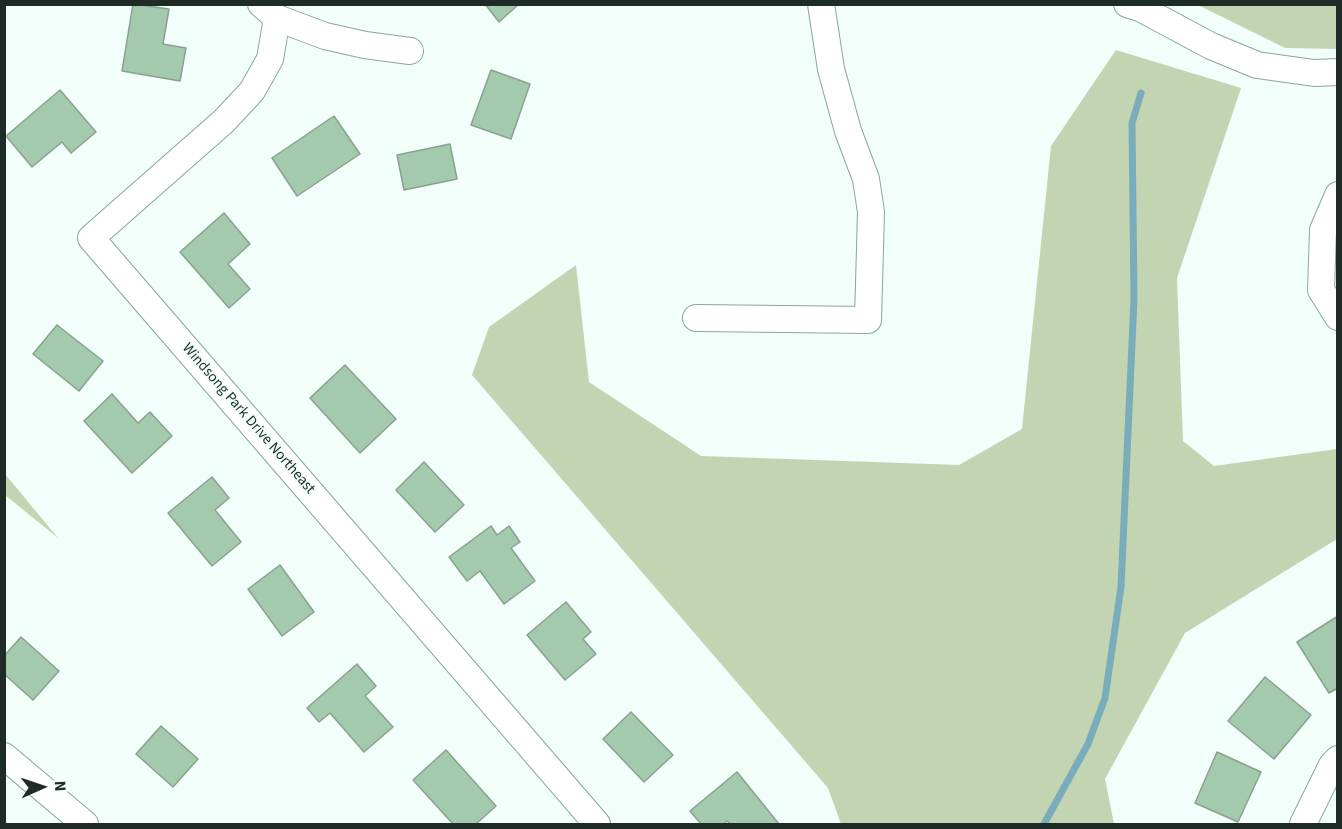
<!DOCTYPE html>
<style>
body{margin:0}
#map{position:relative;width:1342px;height:829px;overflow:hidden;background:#f1fefa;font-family:"Source Sans 3",sans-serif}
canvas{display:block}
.frame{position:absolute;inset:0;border:6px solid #1f2b27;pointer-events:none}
.north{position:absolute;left:12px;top:757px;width:60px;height:60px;-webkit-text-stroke:4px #f1fefa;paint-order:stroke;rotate:87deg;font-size:16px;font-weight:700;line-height:24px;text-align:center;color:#1f2b27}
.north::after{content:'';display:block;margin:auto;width:21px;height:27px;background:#1f2b27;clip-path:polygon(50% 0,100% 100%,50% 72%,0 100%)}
</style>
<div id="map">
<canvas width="1342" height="829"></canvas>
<div class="frame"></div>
<div class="north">N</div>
</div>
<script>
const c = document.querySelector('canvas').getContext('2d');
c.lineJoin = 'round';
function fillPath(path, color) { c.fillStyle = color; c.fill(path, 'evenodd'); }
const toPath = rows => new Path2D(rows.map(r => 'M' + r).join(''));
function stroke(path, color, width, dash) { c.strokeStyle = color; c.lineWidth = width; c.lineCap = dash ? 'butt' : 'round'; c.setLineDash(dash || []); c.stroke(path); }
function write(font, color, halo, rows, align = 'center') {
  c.font = font + ' "Source Sans 3",sans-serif'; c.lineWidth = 4.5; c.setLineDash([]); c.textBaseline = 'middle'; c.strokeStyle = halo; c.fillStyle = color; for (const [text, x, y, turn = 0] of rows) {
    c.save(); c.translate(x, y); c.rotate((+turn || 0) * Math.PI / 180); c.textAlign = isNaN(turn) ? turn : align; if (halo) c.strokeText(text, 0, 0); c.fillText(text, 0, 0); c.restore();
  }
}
const green = toPath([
 [1198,5,1337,5,1337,49,1285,48],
 [1116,50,1241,88,1177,278,1183,441,1214,466,1337,449,1337,539,1185,633,1105,779,1114,824,841,824,828,788,472,375,489,327,576,265,589,382,701,456,959,465,1022,429,1051,146],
 [4,474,5,474,58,538,5,495]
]);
const stream = toPath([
 [1044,824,1088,744,1105,698,1121,587,1134,299,1132,123,1141,93]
]);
const building = toPath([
 [133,4,169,9,163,44,186,48,180,81,122,71,133,4],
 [485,4,519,4,499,22,485,4],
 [491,70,530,84,511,139,471,125,491,70],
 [60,90,96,132,71,153,62,142,32,167,6,136,60,90],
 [334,116,360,154,297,196,272,158,334,116],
 [450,144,457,179,404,190,397,155,450,144],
 [224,213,250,244,228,264,250,289,229,308,180,252,224,213],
 [57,325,103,361,79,391,33,354,57,325],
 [345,365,396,419,360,453,310,398,345,365],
 [112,394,138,423,150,412,172,436,132,473,84,421,112,394],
 [424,462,464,505,435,532,396,490,424,462],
 [212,477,229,498,215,510,241,542,212,566,168,513,212,477],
 [491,526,497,535,509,526,520,542,511,548,535,581,504,604,480,571,467,581,449,557,491,526],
 [280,565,314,612,282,636,248,589,280,565],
 [566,602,591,632,583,639,596,654,565,680,527,635,566,602],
 [1338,616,1338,688,1329,693,1297,642,1338,616],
 [21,637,59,671,33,700,4,674,4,656,21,637],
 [357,664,376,686,365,696,393,727,364,752,330,713,319,722,307,708,357,664],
 [1265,677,1311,715,1274,759,1228,721,1265,677],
 [631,712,673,755,644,782,603,739,631,712],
 [161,726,198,759,173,787,136,754,161,726],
 [446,750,496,806,476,824,453,824,413,780,446,750],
 [1217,752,1261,772,1238,822,1195,803,1217,752],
 [737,772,779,824,730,824,727,821,723,824,701,824,690,811,737,772]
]);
const minor = toPath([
 [261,4,277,18,325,36,365,45,410,51],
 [1127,4,1140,8,1211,46,1257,65,1314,73,1338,72],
 [277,18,270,59,252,91,224,121,91,238,597,824],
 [1338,195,1323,230,1321,290,1338,317],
 [696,318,868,320,871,212,866,179,848,131,831,69,821,4],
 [4,756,85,824],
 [1303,824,1332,765,1338,759]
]);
const streetNames = [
 ["Windsong Park Drive Northeast",248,419,49]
];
fillPath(green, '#c3d4b2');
stroke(stream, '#7aacbc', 7);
fillPath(building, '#a4caad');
stroke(building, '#8aa18f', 1.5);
stroke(minor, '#88a79d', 28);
stroke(minor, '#fff', 26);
write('15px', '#1f2b27', '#f1fefa', streetNames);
</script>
